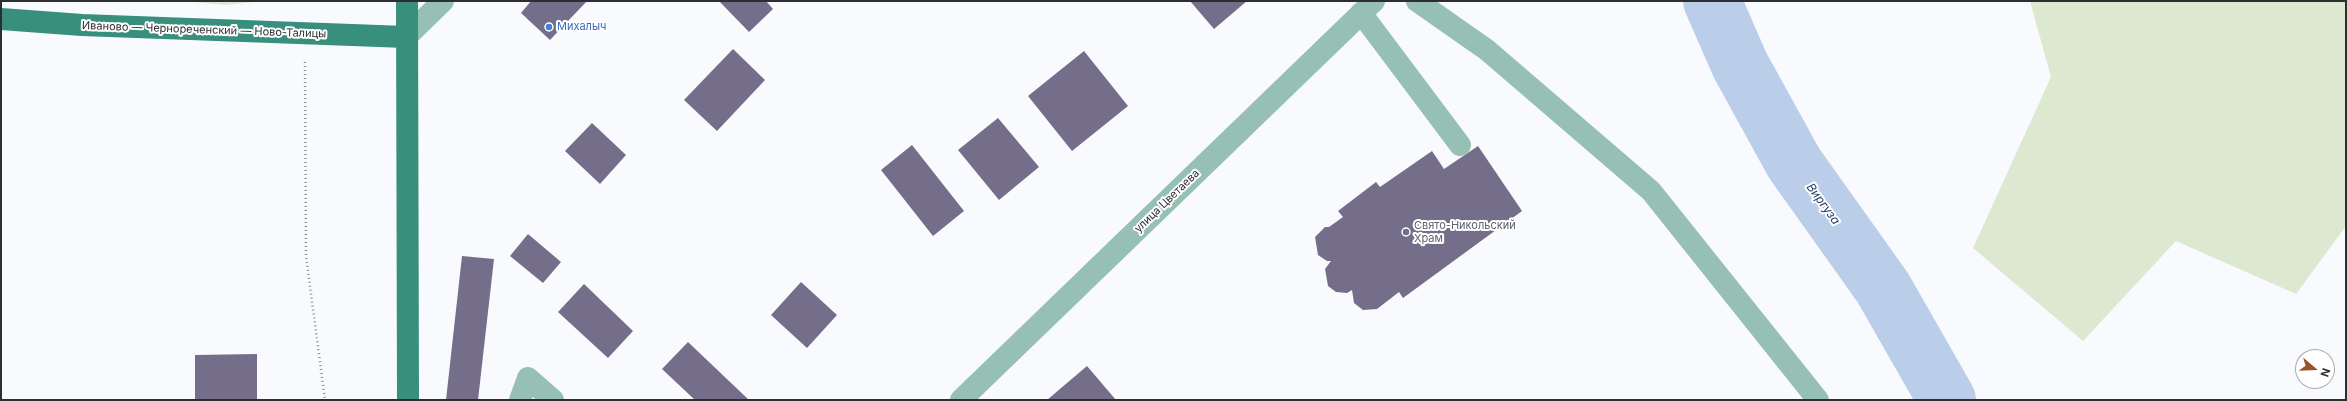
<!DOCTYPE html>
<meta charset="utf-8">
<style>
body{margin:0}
#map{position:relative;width:2347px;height:401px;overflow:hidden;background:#f8fafe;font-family:Inter,sans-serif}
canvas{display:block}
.frame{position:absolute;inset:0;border:2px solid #2c2e32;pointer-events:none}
.north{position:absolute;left:2295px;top:349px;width:40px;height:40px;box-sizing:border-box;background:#fff;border:1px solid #ababad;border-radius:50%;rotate:109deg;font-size:11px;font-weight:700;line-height:16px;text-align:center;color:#2c2e32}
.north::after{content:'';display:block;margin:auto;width:14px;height:18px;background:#99532b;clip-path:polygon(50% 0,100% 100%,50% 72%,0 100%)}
</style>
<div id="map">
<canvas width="2347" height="401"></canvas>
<div class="frame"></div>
<div class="north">N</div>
</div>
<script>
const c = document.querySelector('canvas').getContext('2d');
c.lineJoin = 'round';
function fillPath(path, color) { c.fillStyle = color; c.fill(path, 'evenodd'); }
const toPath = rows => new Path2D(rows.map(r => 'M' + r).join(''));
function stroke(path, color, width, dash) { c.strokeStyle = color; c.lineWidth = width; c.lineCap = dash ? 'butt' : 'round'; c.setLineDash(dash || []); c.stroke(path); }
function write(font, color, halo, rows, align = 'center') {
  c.font = font + ' Inter,sans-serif'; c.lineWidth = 4; c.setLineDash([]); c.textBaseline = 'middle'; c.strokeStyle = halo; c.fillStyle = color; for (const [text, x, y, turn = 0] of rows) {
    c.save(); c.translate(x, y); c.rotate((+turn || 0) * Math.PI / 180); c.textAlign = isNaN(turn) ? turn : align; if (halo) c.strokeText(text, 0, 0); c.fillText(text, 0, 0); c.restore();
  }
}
const green = toPath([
 [182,1,263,1,226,5],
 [2030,1,2346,1,2346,226,2296,294,2176,241,2083,341,1973,248,2051,77]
]);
const river = toPath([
 [1712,1,1740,65,1794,163,1883,288,1947,400]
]);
const building = toPath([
 [531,1,587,1,550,40,521,13],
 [719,1,766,1,773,9,749,32],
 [1190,1,1247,1,1214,29],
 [733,49,765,80,717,131,684,100],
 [1084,51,1128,106,1072,151,1028,96],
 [998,118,1039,167,999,200,958,150],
 [592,123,626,155,600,184,565,151],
 [912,145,964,211,933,236,881,170],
 [1478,146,1522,211,1403,298,1399,292,1377,309,1363,310,1354,303,1352,290,1347,293,1336,292,1328,286,1325,269,1331,261,1327,261,1318,255,1315,237,1325,227,1329,227,1343,217,1338,211,1376,182,1380,187,1432,151,1444,169],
 [528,234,561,262,543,283,510,256],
 [462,256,494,259,478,400,446,400],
 [801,282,837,315,807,348,771,315],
 [584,284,633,331,608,358,558,312],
 [688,342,749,400,695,400,662,369],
 [257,354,257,400,195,400,195,355],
 [1087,366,1116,400,1047,400]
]);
const path = toPath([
 [305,62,306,256,325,400]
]);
const minor = toPath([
 [1417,1,1487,50,1651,191,1818,400],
 [1361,13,1460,145],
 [406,37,443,1],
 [520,400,528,378,553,400],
 [961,400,1374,1]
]);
const major = toPath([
 [407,1,408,400],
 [1,19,82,25,406,37]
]);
const markers = [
 [549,27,4,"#3f7fe0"],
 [1406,232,4,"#6b7280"]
];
const shopNames = [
 ["Михалыч",557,27]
];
const streetNames = [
 ["Иваново — Чернореченский — Ново-Талицы",204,30,2],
 ["улица Цветаева",1167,201,-44]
];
const worshipNames = [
 ["Свято-Никольский",1414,226],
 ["Храм",1414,239]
];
const waterNames = [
 ["Виргуза",1823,204,54]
];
fillPath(green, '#dce9d0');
stroke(river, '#bacee9', 58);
fillPath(building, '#746e8a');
stroke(path, '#8c8e92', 2.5, [1, 3]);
stroke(minor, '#97c0b5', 22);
stroke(major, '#388f7c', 22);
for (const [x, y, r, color] of markers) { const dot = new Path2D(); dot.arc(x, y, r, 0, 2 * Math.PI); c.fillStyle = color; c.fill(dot); stroke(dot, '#fff', 1.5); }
write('11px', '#366cbe', '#fff', shopNames, 'left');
write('11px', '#2c2e32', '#fff', streetNames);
write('11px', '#5b616d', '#fff', worshipNames, 'left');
write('italic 12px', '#244065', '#fff', waterNames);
</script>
